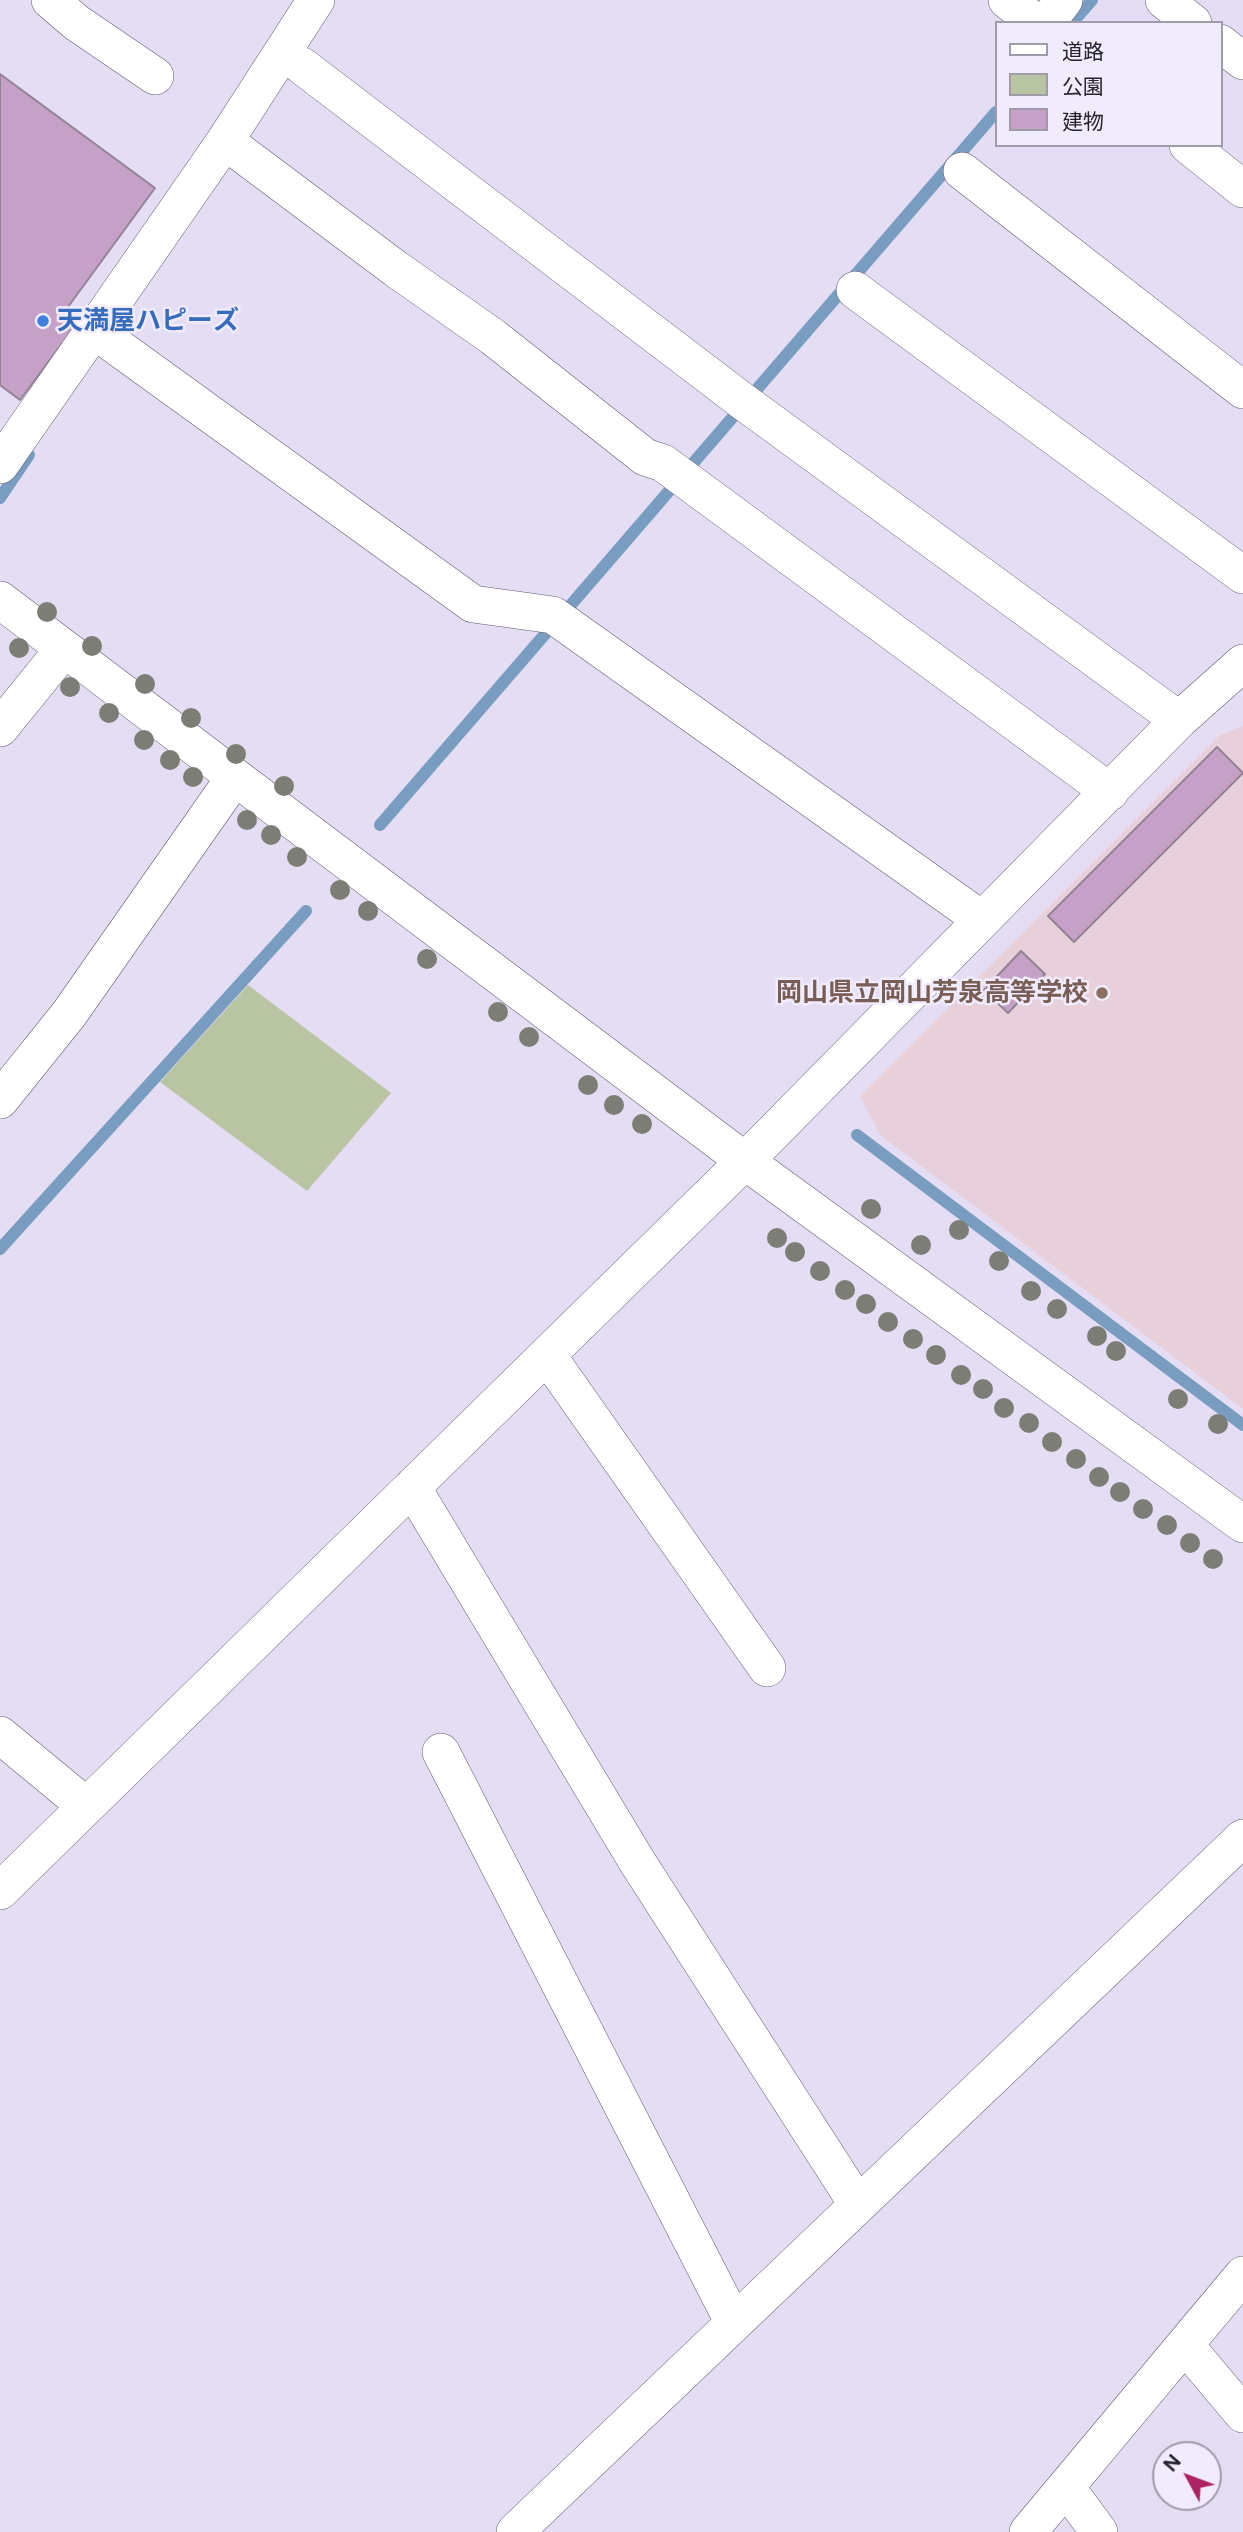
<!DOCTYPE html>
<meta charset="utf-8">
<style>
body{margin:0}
#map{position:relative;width:1243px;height:2532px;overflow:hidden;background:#e4ddf4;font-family:Figtree,"Noto Sans JP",sans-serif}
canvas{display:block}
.legend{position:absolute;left:995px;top:21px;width:228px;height:126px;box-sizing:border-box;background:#f1ebfe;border:2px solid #a09baa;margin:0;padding:9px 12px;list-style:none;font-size:21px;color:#26232c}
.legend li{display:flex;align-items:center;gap:14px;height:35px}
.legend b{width:35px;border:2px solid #a09baa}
.north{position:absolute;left:1152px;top:2441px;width:70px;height:70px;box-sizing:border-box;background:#f1ebfe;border:2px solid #a09baa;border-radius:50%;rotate:311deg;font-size:19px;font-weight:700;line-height:28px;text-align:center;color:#26232c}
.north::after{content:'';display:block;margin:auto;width:24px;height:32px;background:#ac2262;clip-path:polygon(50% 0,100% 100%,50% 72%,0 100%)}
</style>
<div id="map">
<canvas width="1243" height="2532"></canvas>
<ul class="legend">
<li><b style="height:9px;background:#fff"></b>道路</li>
<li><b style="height:19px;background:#b9c5a2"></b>公園</li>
<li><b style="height:19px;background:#c6a1c7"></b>建物</li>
</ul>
<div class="north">N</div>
</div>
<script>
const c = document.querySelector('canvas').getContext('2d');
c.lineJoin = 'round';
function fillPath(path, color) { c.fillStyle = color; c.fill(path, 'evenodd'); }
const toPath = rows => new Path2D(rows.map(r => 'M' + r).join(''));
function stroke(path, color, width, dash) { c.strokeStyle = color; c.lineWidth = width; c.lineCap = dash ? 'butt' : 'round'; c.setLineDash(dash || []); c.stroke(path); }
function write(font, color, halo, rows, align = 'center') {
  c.font = font + ' Figtree,"Noto Sans JP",sans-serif'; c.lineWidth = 5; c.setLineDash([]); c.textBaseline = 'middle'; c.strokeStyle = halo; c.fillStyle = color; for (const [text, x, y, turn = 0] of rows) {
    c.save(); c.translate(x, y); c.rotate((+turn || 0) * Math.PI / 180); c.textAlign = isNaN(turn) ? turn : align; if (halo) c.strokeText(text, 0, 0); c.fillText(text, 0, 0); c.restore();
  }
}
const education = toPath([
 [1243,726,1243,1409,880,1135,860,1096,1220,735]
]);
const green = toPath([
 [248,985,391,1093,307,1191,160,1082]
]);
const stream = toPath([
 [1072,23,1092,0],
 [0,498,29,455],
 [569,607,996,112],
 [380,825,546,633],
 [857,1135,1243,1425],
 [0,1249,306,911]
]);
const building = toPath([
 [0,74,155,188,65,311,79,321,20,400,0,385,0,74],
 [1217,747,1243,773,1074,942,1048,916,1217,747],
 [1021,951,1045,974,1008,1013,984,990,1021,951]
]);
const minor = toPath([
 [50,0,77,23,155,76],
 [1007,0,1036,23],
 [1164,0,1193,23],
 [1046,23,1064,0],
 [1220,43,1243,61],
 [302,66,741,400,1179,720],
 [225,141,396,269,493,337,645,457,663,463,1110,792],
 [1188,145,1243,189],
 [962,171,1243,390],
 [855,290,1243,575],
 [94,330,473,604,553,615,981,919],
 [0,465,225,141,316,0],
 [0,600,745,1161,1243,1524],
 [0,728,64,649],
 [0,1100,69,1014,235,777],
 [547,1355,767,1668],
 [412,1487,638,1863,858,2205],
 [0,1735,86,1806],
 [441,1752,734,2323],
 [0,1891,745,1161,1179,720,1243,663],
 [1185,2345,1243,2414],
 [1066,2487,1099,2532],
 [515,2532,1243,1838],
 [1028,2532,1243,2275]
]);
const trees = [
 [47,612],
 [92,646],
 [19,648],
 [145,684],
 [70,687],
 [109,713],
 [191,718],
 [144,740],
 [236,754],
 [170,760],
 [193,777],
 [284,786],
 [247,820],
 [271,835],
 [297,857],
 [340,890],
 [368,911],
 [427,959],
 [498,1012],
 [529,1037],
 [588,1085],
 [614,1105],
 [642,1124],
 [871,1209],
 [959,1230],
 [777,1238],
 [921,1245],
 [795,1252],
 [999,1261],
 [820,1271],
 [845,1290],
 [1031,1291],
 [866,1304],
 [1057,1309],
 [888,1322],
 [1097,1336],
 [913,1339],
 [1116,1351],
 [936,1355],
 [961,1375],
 [983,1389],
 [1178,1399],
 [1004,1408],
 [1029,1423],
 [1218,1424],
 [1052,1442],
 [1076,1459],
 [1099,1477],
 [1120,1492],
 [1143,1509],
 [1167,1525],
 [1190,1543],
 [1213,1559]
];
const markers = [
 [43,321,7,"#3f7fe0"],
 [1102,993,7,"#8d6e63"]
];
const shopNames = [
 ["天満屋ハピーズ",57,321]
];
const educationNames = [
 ["岡山県立岡山芳泉高等学校",1088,993]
];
fillPath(education, '#e8d0da');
fillPath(green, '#b9c5a2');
stroke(stream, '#789dc0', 12);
fillPath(building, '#c6a1c7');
stroke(building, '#938394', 2);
stroke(minor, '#60596d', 38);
stroke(minor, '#fff', 37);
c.fillStyle = '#7c7e75';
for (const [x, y] of trees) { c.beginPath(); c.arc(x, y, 10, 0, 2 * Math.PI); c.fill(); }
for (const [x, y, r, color] of markers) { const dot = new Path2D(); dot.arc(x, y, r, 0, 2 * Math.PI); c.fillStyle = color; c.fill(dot); stroke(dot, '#f1ebfe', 2.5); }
write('bold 26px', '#366cbe', '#f1ebfe', shopNames, 'left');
write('bold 26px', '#785e54', '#f1ebfe', educationNames, 'right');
</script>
